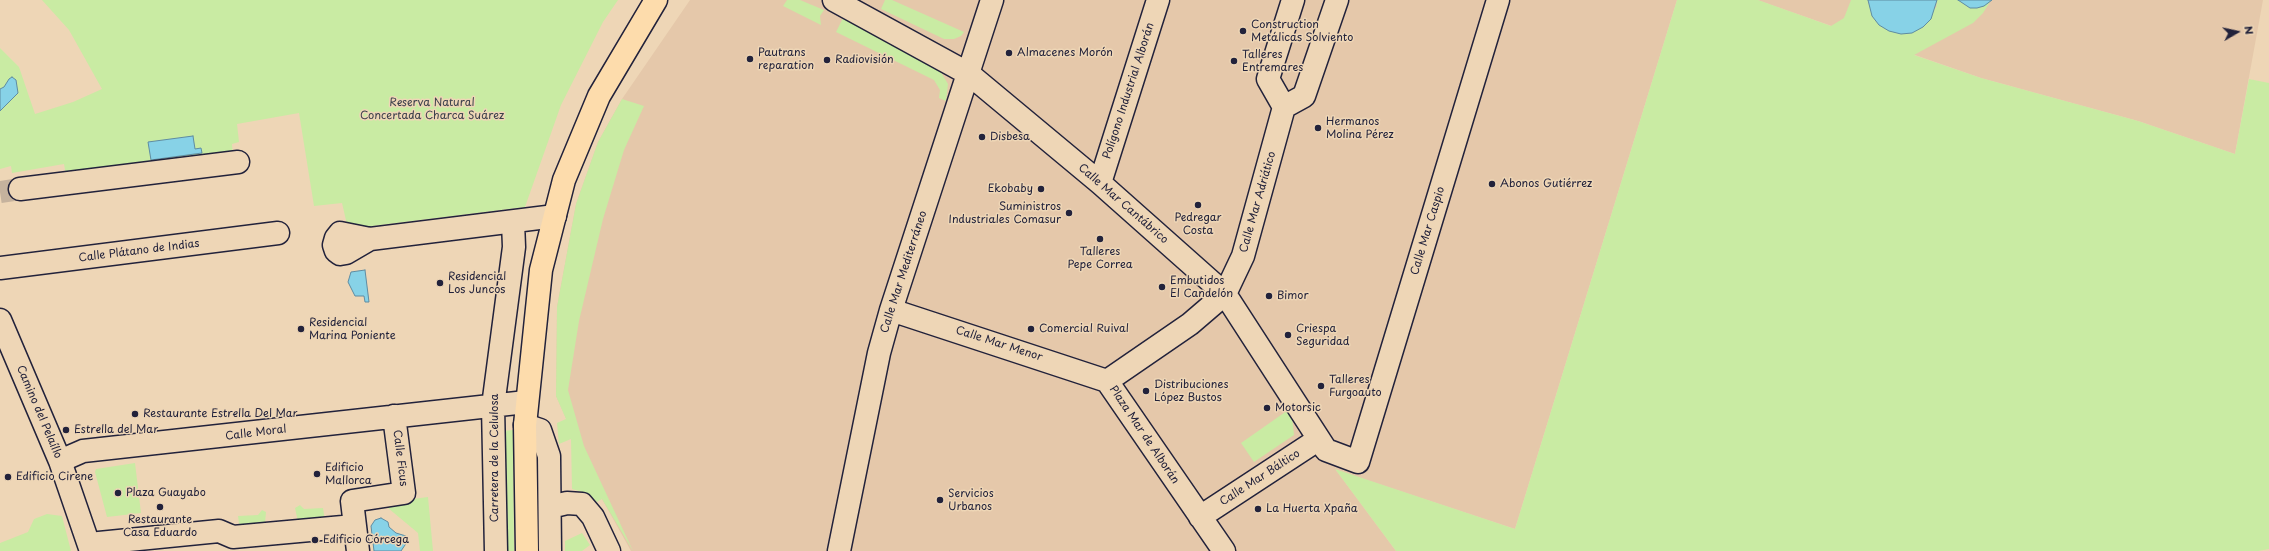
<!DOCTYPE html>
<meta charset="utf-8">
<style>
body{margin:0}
#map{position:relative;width:2269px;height:551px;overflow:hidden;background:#eed6b6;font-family:"Playpen Sans",sans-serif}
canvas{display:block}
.north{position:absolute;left:2217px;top:12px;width:40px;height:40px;-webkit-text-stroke:3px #eed6b6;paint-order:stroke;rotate:81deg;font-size:11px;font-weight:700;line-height:16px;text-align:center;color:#22223b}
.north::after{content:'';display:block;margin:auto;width:14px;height:18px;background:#22223b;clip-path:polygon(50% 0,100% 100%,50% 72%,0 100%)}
</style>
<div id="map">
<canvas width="2269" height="551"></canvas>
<div class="north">N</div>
</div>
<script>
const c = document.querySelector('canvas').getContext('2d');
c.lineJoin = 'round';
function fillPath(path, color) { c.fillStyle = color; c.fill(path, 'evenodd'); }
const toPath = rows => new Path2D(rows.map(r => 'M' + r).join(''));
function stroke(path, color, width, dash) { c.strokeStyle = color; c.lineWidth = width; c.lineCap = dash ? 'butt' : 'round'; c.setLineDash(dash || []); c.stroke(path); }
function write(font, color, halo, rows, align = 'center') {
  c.font = font + ' "Playpen Sans",sans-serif'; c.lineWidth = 3; c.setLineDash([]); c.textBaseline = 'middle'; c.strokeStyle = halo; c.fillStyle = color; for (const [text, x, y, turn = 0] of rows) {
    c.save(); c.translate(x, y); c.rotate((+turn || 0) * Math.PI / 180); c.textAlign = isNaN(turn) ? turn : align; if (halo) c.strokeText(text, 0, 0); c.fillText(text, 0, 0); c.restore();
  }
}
const built = toPath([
 [690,0,1677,0,1515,529,1336,470,1396,551,631,551,602,499,556,396,557,307,576,204,598,142,622,99],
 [1757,0,2263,0,2235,154,2138,121,1981,78]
]);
const green = toPath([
 [42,0,618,0,603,22,561,105,525,207,348,229,342,203,314,206,299,113,237,124,239,142,232,144,233,156,66,176,64,164,12,173,11,166,0,169,0,48,19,67,35,114,73,102,102,89,69,30],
 [787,0,800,0,824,10,820,16,821,25,783,6],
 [885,0,892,0,964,32,961,36,954,39,944,39,881,9],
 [1677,0,1758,0,1831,26,1844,18,1851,0,1868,0,1868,4,1936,8,1937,0,1958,0,1970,8,1977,8,1990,2,1983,13,1973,23,1914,55,1981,78,2138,121,2235,154,2249,79,2269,83,2269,549,2258,551,1396,551,1335,469,1515,529],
 [843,18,939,69,948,84,946,101,939,98,940,90,934,80,836,32],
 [622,99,644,106,624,150,603,219,579,321,568,390,584,446,633,551,602,499,597,502,586,493,572,489,571,439,559,444,557,423,566,419,556,396,557,307,576,204,598,142],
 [1291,408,1294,435,1254,462,1241,443],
 [513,430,514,551,505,551,502,431],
 [135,463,141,513,107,517,95,472,96,469],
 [428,497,433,551,420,551,418,533,382,503],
 [300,505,304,509,323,508,325,521,298,522,295,508],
 [262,510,266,512,265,523,240,530,238,516,258,515],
 [47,514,62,516,71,551,0,551,0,543,28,532,34,519],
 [582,533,590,545,582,551,565,551,565,541]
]);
const water = toPath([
 [1868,0,1937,0,1931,19,1923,27,1912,33,1901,34,1889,31,1879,25,1872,16,1868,0],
 [1958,0,1992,0,1984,6,1977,8,1970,8,1958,0],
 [12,77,16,80,18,93,0,111,0,89,4,87,9,79,12,77],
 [193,136,195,149,201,148,202,153,151,160,148,142,193,136],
 [365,270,369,302,365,302,364,296,355,296,348,282,351,272,365,270],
 [381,518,388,522,389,527,396,533,406,536,407,542,401,551,374,551,371,526,375,520,381,518]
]);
const minorTunnel = toPath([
 [0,192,20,189]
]);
const minor = toPath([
 [834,0,969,74,1100,183,1225,294,1326,450,1358,462,1498,0],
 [1284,107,1268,79,1293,0],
 [1100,183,1158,0],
 [20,189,238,162],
 [370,239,346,253,340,254,336,251,334,245,336,238,340,233,370,239,555,216],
 [0,268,278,233],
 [891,310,1107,381],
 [0,320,60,461,91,551],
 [1107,381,1190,324,1225,294,1243,256,1284,107,1304,96,1337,0],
 [1107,381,1224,551],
 [525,425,540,430,549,456,550,551],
 [60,461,83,451,526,402],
 [550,507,567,503,582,504,593,517,609,551],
 [1200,517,1319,439],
 [89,544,219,531,233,537,354,526],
 [358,551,352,501,404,493,394,416],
 [496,551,493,406,514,247,513,222],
 [839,551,879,353,891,310,992,0]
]);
const highway = toPath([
 [527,551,525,425,541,270,564,180,599,96,656,0]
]);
const markers = [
 [1243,31,4,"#22223b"],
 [1009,53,4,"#22223b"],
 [750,59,4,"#22223b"],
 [827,60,4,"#22223b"],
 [1234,61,4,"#22223b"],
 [1318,128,4,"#22223b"],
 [982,137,4,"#22223b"],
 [1492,184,4,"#22223b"],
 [1041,189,4,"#22223b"],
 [1198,205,4,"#22223b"],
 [1069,213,4,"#22223b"],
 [1100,239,4,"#22223b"],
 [440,283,4,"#22223b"],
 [1162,287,4,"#22223b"],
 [1269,296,4,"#22223b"],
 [301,329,4,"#22223b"],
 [1031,329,4,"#22223b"],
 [1288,335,4,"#22223b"],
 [1321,386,4,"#22223b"],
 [1146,391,4,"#22223b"],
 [1267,408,4,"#22223b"],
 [135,414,4,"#22223b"],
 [66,430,4,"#22223b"],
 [317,474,4,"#22223b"],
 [8,477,4,"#22223b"],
 [118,493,4,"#22223b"],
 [940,500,4,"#22223b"],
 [160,507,4,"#22223b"],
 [1258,509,4,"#22223b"],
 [315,540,4,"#22223b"]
];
const poiNames = [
 ["Construction",1251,25],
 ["Metálicas Solviento",1251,38],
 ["Pautrans",758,53],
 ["reparation",758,66],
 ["Almacenes Morón",1017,53],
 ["Talleres",1242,55],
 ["Entremares",1242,68],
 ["Radiovisión",835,60],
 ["Hermanos",1326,122],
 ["Molina Pérez",1326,135],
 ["Disbesa",990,137],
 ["Abonos Gutiérrez",1500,184],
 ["Ekobaby",1033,189,"right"],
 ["Suministros",1061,207,"right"],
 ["Industriales Comasur",1061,220,"right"],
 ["Pedregar",1198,218,"center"],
 ["Costa",1198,231,"center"],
 ["Talleres",1100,252,"center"],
 ["Pepe Correa",1100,265,"center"],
 ["Residencial",448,277],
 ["Los Juncos",448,290],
 ["Embutidos",1170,281],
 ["El Candelón",1170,294],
 ["Bimor",1277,296],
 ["Residencial",309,323],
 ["Marina Poniente",309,336],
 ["Comercial Ruival",1039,329],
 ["Criespa",1296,329],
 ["Seguridad",1296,342],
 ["Talleres",1329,380],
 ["Furgoauto",1329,393],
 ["Distribuciones",1154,385],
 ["López Bustos",1154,398],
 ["Motorsic",1275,408],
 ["Restaurante Estrella Del Mar",143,414],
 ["Estrella del Mar",74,430],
 ["Edificio",325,468],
 ["Mallorca",325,481],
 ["Edificio Cirene",16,477],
 ["Plaza Guayabo",126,493],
 ["Servicios",948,494],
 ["Urbanos",948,507],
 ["La Huerta Xpaña",1266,509],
 ["Restaurante",160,520,"center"],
 ["Casa Eduardo",160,533,"center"],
 ["Edificio Córcega",323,540]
];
const streetNames = [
 ["Polígono Industrial Alborán",1129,91,-72],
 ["Calle Mar Adriático",1258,202,-74],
 ["Calle Mar Cantábrico",1123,204,41],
 ["Calle Mar Caspio",1428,231,-73],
 ["Calle Plátano de Indias",139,251,-7],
 ["Calle Mar Mediterráneo",904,272,-72],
 ["Calle Mar Menor",999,344,18],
 ["Camino del Pelaíllo",39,412,67],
 ["Calle Moral",256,433,-7],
 ["Plaza Mar de Alborán",1144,435,56],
 ["Calle Ficus",400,458,83],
 ["Carretera de la Celulosa",495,458,-90],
 ["Calle Mar Báltico",1260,478,-33]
];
const parkNames = [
 ["Reserva Natural",432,103],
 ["Concertada Charca Suárez",432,116]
];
fillPath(built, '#e5c8aa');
fillPath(green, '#c9eba3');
fillPath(water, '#87d2e7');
stroke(water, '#5f8ca2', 1);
stroke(minorTunnel, '#c5b29d', 22, [22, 11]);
stroke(minor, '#22223b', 25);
stroke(highway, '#22223b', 25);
stroke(minor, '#eed6b6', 22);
stroke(highway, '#fddcac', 22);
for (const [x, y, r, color] of markers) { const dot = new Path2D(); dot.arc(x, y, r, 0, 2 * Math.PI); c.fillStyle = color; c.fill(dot); stroke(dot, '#eed6b6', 1.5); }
write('11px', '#22223b', '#eed6b6', poiNames, 'left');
write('11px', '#22223b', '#eed6b6', streetNames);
write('11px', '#3b404b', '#eed6b6', parkNames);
</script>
